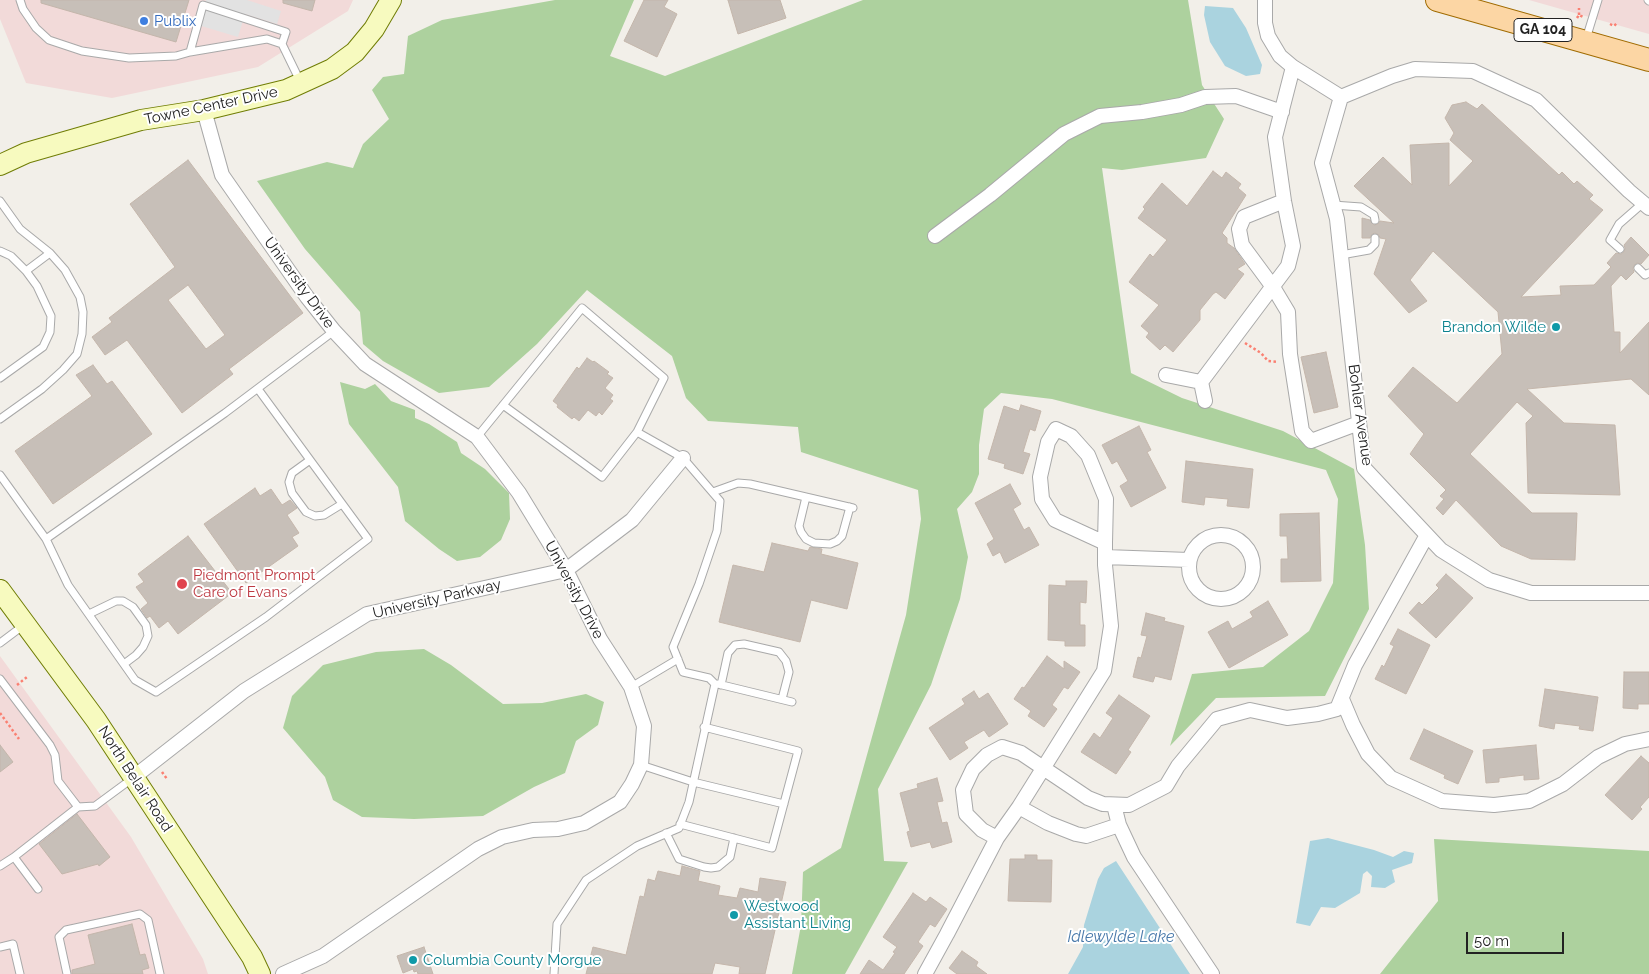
<!DOCTYPE html>
<style>
body{margin:0}
#map{position:relative;width:1649px;height:974px;overflow:hidden;background:#f2efe9;font-family:Raleway,sans-serif}
canvas{display:block}
.scale{position:absolute;left:1466px;top:932px;width:98px;height:22px;box-sizing:border-box;border:2px solid #222;border-top:0;padding-left:6px;font-size:15px;line-height:18px;white-space:nowrap;color:#222;-webkit-text-stroke:4px #fff;paint-order:stroke}
</style>
<div id="map">
<canvas width="1649" height="974"></canvas>
<div class="scale">50 m</div>
</div>
<script>
const c = document.querySelector('canvas').getContext('2d');
c.lineJoin = 'round';
function fillPath(path, color) { c.fillStyle = color; c.fill(path, 'evenodd'); }
const toPath = rows => new Path2D(rows.map(r => 'M' + r).join(''));
function stroke(path, color, width, dash) { c.strokeStyle = color; c.lineWidth = width; c.lineCap = dash ? 'butt' : 'round'; c.setLineDash(dash || []); c.stroke(path); }
function write(font, color, halo, rows, align = 'center') {
  c.font = font + ' Raleway,sans-serif'; c.lineWidth = 4; c.setLineDash([]); c.textBaseline = 'middle'; c.strokeStyle = halo; c.fillStyle = color; for (const [text, x, y, turn = 0] of rows) {
    c.save(); c.translate(x, y); c.rotate((+turn || 0) * Math.PI / 180); c.textAlign = isNaN(turn) ? turn : align; if (halo) c.strokeText(text, 0, 0); c.fillText(text, 0, 0); c.restore();
  }
}
const commercial = toPath([
 [0,0,353,0,348,11,258,67,112,98,26,83,0,19],
 [1529,0,1649,0,1649,34],
 [0,656,131,837,203,959,208,974,0,974]
]);
const forest = toPath([
 [555,0,634,0,610,56,665,76,863,0,1188,0,1202,85,1224,119,1206,158,1122,170,1102,168,1131,373,1182,398,1283,431,1354,469,1365,545,1369,609,1325,696,1216,698,1170,746,1192,674,1263,667,1309,631,1333,583,1338,499,1326,470,1052,399,1001,393,984,409,979,445,979,474,972,492,957,509,968,557,960,599,931,685,878,789,884,861,908,862,845,974,792,974,801,925,803,872,841,848,906,615,921,519,918,490,801,452,798,427,708,421,686,398,672,356,587,290,537,344,489,387,439,393,383,361,363,344,360,312,305,249,257,181,327,162,353,168,363,144,389,119,372,90,383,77,404,74,408,36,442,20],
 [340,382,365,389,375,384,391,401,415,410,415,418,429,424,457,442,461,453,485,469,509,493,510,519,501,540,480,557,457,561,439,549,405,521,398,487,349,424],
 [424,649,451,665,503,704,542,703,586,694,604,702,598,725,576,741,565,773,534,787,483,816,414,819,362,817,333,800,325,777,283,728,292,696,323,665,376,652],
 [1434,839,1649,851,1649,974,1380,974,1438,901]
]);
const parking = toPath([
 [206,0,247,0,281,11,277,24,245,14,238,37,198,25]
]);
const water = toPath([
 [1205,6,1233,8,1246,28,1262,65,1260,74,1246,76,1225,66,1210,42,1204,15],
 [1328,838,1374,850,1393,857,1404,851,1414,853,1412,863,1392,870,1395,882,1385,888,1371,887,1372,876,1367,871,1363,874,1360,893,1335,908,1321,907,1310,926,1296,923,1310,841],
 [1116,861,1190,974,1068,974,1083,947,1084,925,1098,879,1104,868]
]);
const building = toPath([
 [41,0,189,0,176,42,41,3,41,0],
 [283,0,315,0,312,11,283,3,283,0],
 [644,0,668,0,664,7,677,14,657,57,624,41,644,0],
 [728,0,780,0,786,18,738,34,728,0],
 [1466,102,1477,109,1482,104,1559,175,1562,172,1574,184,1577,181,1593,195,1589,199,1603,210,1521,297,1561,295,1560,286,1594,285,1611,267,1607,263,1616,253,1621,254,1624,252,1625,248,1624,245,1631,237,1649,255,1641,264,1637,263,1634,265,1633,269,1634,272,1626,280,1621,275,1611,286,1614,332,1620,332,1620,353,1649,322,1649,395,1631,379,1527,389,1564,423,1615,425,1620,495,1528,493,1526,423,1533,416,1517,402,1470,454,1532,513,1577,513,1575,560,1531,559,1501,546,1456,500,1443,515,1436,508,1444,499,1440,496,1446,490,1410,454,1424,434,1388,396,1413,367,1457,403,1502,354,1498,312,1433,251,1410,280,1427,301,1409,313,1374,274,1386,239,1380,238,1379,235,1375,233,1372,234,1370,238,1362,238,1362,218,1370,220,1374,225,1378,224,1380,221,1394,223,1354,186,1383,157,1412,185,1410,145,1449,143,1449,186,1473,161,1450,140,1454,133,1445,118,1452,105,1466,102],
 [188,160,303,313,229,369,233,374,182,413,127,340,105,355,92,337,112,322,109,318,175,267,130,204,188,160],
 [188,285,225,335,206,349,168,300,188,285],
 [1213,171,1222,178,1226,172,1241,184,1238,188,1246,195,1222,233,1227,238,1227,243,1234,248,1245,264,1237,269,1244,274,1225,299,1216,292,1213,294,1200,310,1200,320,1173,352,1165,345,1160,350,1146,337,1149,333,1141,326,1159,305,1129,282,1150,254,1153,257,1167,240,1138,218,1145,209,1143,207,1162,183,1187,206,1213,171],
 [1326,352,1338,407,1314,413,1301,357,1326,352],
 [587,358,593,362,594,361,609,372,607,374,613,378,605,388,613,395,610,399,613,401,602,415,599,412,596,416,588,410,579,421,574,417,572,419,557,407,558,405,553,401,577,367,579,369,587,358],
 [93,365,107,384,112,381,152,434,53,504,15,451,92,396,76,375,93,365],
 [1021,405,1041,411,1035,431,1030,429,1023,452,1030,454,1023,474,1004,468,1005,464,988,459,1004,406,1019,411,1021,405],
 [1139,426,1151,450,1147,452,1166,488,1131,507,1120,486,1128,481,1117,461,1112,464,1102,445,1139,426],
 [1186,461,1253,469,1249,508,1227,506,1228,499,1205,497,1204,505,1182,502,1186,461],
 [1010,484,1021,504,1013,509,1024,530,1029,527,1039,545,1005,563,1000,552,993,556,987,544,994,539,975,503,1010,484],
 [255,488,260,496,271,489,282,505,290,500,297,508,287,515,299,533,292,537,298,546,246,583,204,524,255,488],
 [1319,513,1321,581,1281,582,1281,559,1288,559,1287,536,1280,536,1280,514,1319,513],
 [188,536,232,593,178,634,168,621,159,628,150,616,147,618,141,609,148,603,136,587,144,582,138,574,188,536],
 [772,543,808,551,810,547,822,549,821,554,858,563,847,609,811,600,800,642,719,622,733,565,764,572,772,543],
 [1446,574,1473,598,1436,638,1409,613,1419,602,1422,605,1439,588,1436,585,1446,574],
 [1066,581,1087,581,1086,603,1080,602,1080,625,1085,625,1085,646,1065,646,1065,641,1048,640,1049,585,1066,586,1066,581],
 [1268,601,1288,635,1229,668,1208,632,1228,621,1232,629,1253,617,1250,612,1268,601],
 [1146,613,1165,618,1164,621,1184,626,1171,680,1155,676,1153,682,1133,677,1138,657,1141,658,1147,636,1141,635,1146,613],
 [1398,629,1430,645,1406,694,1375,679,1382,665,1384,667,1394,646,1390,644,1398,629],
 [1047,656,1064,669,1064,661,1080,672,1068,689,1064,687,1052,705,1057,709,1044,727,1028,716,1031,711,1014,699,1022,687,1024,688,1047,656],
 [1624,672,1649,672,1649,704,1638,704,1638,709,1623,708,1624,672],
 [1545,689,1598,697,1593,731,1579,729,1580,726,1555,723,1554,729,1539,726,1545,689],
 [974,691,979,699,988,693,1008,724,989,737,984,730,964,742,968,748,950,760,929,728,965,704,962,699,974,691],
 [1119,695,1150,716,1128,750,1131,752,1116,774,1081,752,1094,733,1100,738,1113,718,1106,713,1119,695],
 [1424,729,1473,751,1458,784,1444,778,1445,775,1410,759,1424,729],
 [0,745,13,762,0,772,0,745],
 [1536,745,1539,779,1524,780,1524,775,1499,778,1499,782,1486,783,1483,750,1536,745],
 [1641,756,1649,763,1649,797,1640,807,1642,809,1632,820,1605,795,1641,756],
 [937,778,943,801,937,802,942,823,947,822,952,842,932,848,930,842,911,847,907,832,910,831,900,793,918,788,917,784,937,778],
 [77,814,110,857,99,866,98,864,62,874,39,844,77,814],
 [1025,855,1037,855,1037,860,1052,860,1051,902,1008,901,1010,859,1025,859,1025,855],
 [682,866,700,871,698,881,720,886,718,895,737,898,740,888,758,892,760,878,786,882,765,974,739,974,740,967,715,963,712,974,586,974,593,947,626,955,640,896,644,897,648,879,655,881,658,871,680,876,682,866],
 [913,893,926,902,930,897,947,909,935,927,930,924,918,942,923,946,904,974,860,974,869,960,883,970,895,953,893,952,897,947,883,937,913,893],
 [132,924,140,955,145,954,149,968,142,970,143,974,72,974,72,970,95,964,88,935,132,924],
 [424,947,433,974,418,974,417,971,414,972,413,969,403,973,397,956,424,947],
 [962,951,978,962,976,966,987,974,957,974,949,968,962,951]
]);
const path = toPath([
 [1579,15,1579,8],
 [1577,18,1579,15,1583,17],
 [1610,24,1614,26,1617,23],
 [1245,343,1261,353,1268,361,1278,362],
 [17,685,27,677],
 [0,713,19,739],
 [162,772,167,779]
]);
const service = toPath([
 [20,0,23,9,36,28,49,40,82,51,129,58,176,56,190,52,267,39,282,44,300,81],
 [1648,0,1649,1],
 [1586,39,1598,0],
 [190,52,203,5,286,32,282,44],
 [0,201,20,229,50,253,65,270,80,297,83,312,82,334,77,354,63,370,42,389,0,419],
 [1333,205,1361,207,1374,215,1375,220],
 [1620,249,1610,240,1619,224,1643,203],
 [0,251,11,256,26,271,37,286,51,316,50,332,43,347,0,378],
 [1341,255,1369,250,1375,244,1375,238],
 [1638,268,1645,275,1649,273],
 [26,271,50,253],
 [503,405,602,477,637,432],
 [477,437,582,308,664,378,637,432,683,458,720,501,717,531,699,584,673,647,683,672,709,678,715,684,689,802,679,828,637,846,586,880,557,924,554,974],
 [310,460,292,473,289,482,292,493,306,512,315,516,324,515,342,504],
 [0,475,46,539,68,585,135,680,156,692,266,617,368,539,258,389],
 [713,492,738,483,750,484,853,508],
 [806,497,799,526,801,532,806,539,814,543,830,544,837,541,842,536,850,507],
 [46,539,225,413,334,331],
 [89,614,116,601,123,601,133,607,146,625,148,636,143,647,136,655,124,664],
 [0,643,24,625],
 [0,679,50,745,55,755,58,781,78,807],
 [718,684,792,702],
 [721,685,728,653,735,645,744,644,779,652,786,661,789,672,782,699],
 [631,687,678,659],
 [641,765,693,782,784,804],
 [680,824,772,848,798,751,704,727],
 [666,833,679,859,704,867,711,868,718,867,730,857,734,838],
 [14,857,38,889],
 [0,866,14,857,78,807,95,806,133,778],
 [0,947,13,944,20,974],
 [67,974,59,937,66,930,140,914,148,920,160,974]
]);
const minor = toPath([
 [1265,0,1265,23,1268,36,1280,56,1293,67,1341,97],
 [1341,97,1322,163,1337,219,1364,468,1441,550,1489,580,1531,593,1649,593],
 [1341,97,1392,76,1415,69,1473,71,1536,100,1629,191,1649,208],
 [204,110,222,175,307,297,334,331,365,364,477,437,519,493,566,570,600,639,631,687,644,726,641,765,632,784,620,802,584,823,558,829,533,830,502,837,478,849,323,956,283,974],
 [1284,201,1244,217,1239,229,1242,245,1273,287,1288,312,1290,354,1302,431,1311,441,1359,423],
 [935,236,990,195,1064,134,1100,116,1142,112,1181,105,1205,97,1236,96,1282,112],
 [1166,375,1201,382,1288,266,1293,246,1284,201,1275,137,1293,67],
 [1201,382,1205,401],
 '1189 567a32 32 0 1 1 64 0a32 32 0 1 1-64 0Z',
 [1105,557,1189,560],
 [1342,699,1353,725,1368,754,1391,778,1442,801,1494,805,1529,801,1563,784,1598,757,1625,744,1649,739],
 [134,777,244,691,367,614,566,570,632,520,683,458],
 [1114,805,1119,825,1134,857,1212,974],
 [1019,807,1048,823,1076,834,1086,836,1119,825],
 [997,838,982,830,966,814,963,790,973,769,987,755,1002,747,1021,753,1088,798,1103,804,1129,805,1166,786,1178,766,1217,719,1250,710,1287,718,1318,714,1337,709,1355,665,1427,535],
 [925,974,947,934,997,838,1019,807,1104,671,1111,626,1105,565,1105,543,1106,499,1088,455,1071,436,1056,429,1048,442,1040,477,1042,499,1055,520,1105,543]
]);
const secondary = toPath([
 [0,165,26,153,141,120,204,110,286,90,332,69,355,52,374,29,391,0],
 [0,590,96,720,252,957,260,974]
]);
const primary = toPath([
 [1437,0,1649,60]
]);
const markers = [
 [144,21,5,"#3f7fe0"],
 [1556,327,5,"#0f9aa8"],
 [182,584,6,"#e0444e"],
 [734,915,5,"#0f9aa8"],
 [413,960,5,"#0f9aa8"]
];
const shields = [
 [1543,30,58]
];
const shieldNames = [
 ["GA 104",1543,30]
];
const shopNames = [
 ["Publix",154,21]
];
const streetNames = [
 ["Towne Center Drive",211,106,-12],
 ["University Drive",299,283,54],
 ["Bohler Avenue",1360,415,82],
 ["University Drive",574,590,62],
 ["University Parkway",437,599,-13],
 ["North Belair Road",135,779,57]
];
const cultureNames = [
 ["Brandon Wilde",1546,327,"right"],
 ["Westwood",744,906],
 ["Assistant Living",744,923],
 ["Columbia County Morgue",423,960]
];
const healthNames = [
 ["Piedmont Prompt",193,575],
 ["Care of Evans",193,592]
];
const waterNames = [
 ["Idlewylde Lake",1121,937]
];
fillPath(commercial, '#f2dad9');
fillPath(forest, '#add19e');
fillPath(parking, '#e2e2e2');
fillPath(water, '#aad3df');
fillPath(building, '#c7bfb8');
stroke(building, '#c4b6ab', 1);
stroke(service, '#a9a9a9', 9);
stroke(minor, '#a9a9a9', 16);
stroke(secondary, '#707d05', 22);
stroke(primary, '#a06b00', 24);
stroke(path, '#fa8072', 2.5, [2.5, 2.5]);
stroke(service, '#fff', 7);
stroke(minor, '#fff', 14);
stroke(secondary, '#f7fabf', 20);
stroke(primary, '#fcd6a4', 22);
for (const [x, y, r, color] of markers) { const dot = new Path2D(); dot.arc(x, y, r, 0, 2 * Math.PI); c.fillStyle = color; c.fill(dot); stroke(dot, '#fff', 2); }
for (const [x, y, w] of shields) { const box = new Path2D(); box.roundRect(x - w / 2, y - 11.5, w, 23, 4); c.fillStyle = '#fff'; c.fill(box); stroke(box, '#222', 1); }
write('bold 14px', '#222', null, shieldNames);
write('15px', '#366cbe', '#fff', shopNames, 'left');
write('15px', '#222', '#fff', streetNames);
write('15px', '#0d838f', '#fff', cultureNames, 'left');
write('15px', '#be3a42', '#fff', healthNames, 'left');
write('italic 16px', '#4a7aab', '#fff', waterNames);
</script>
